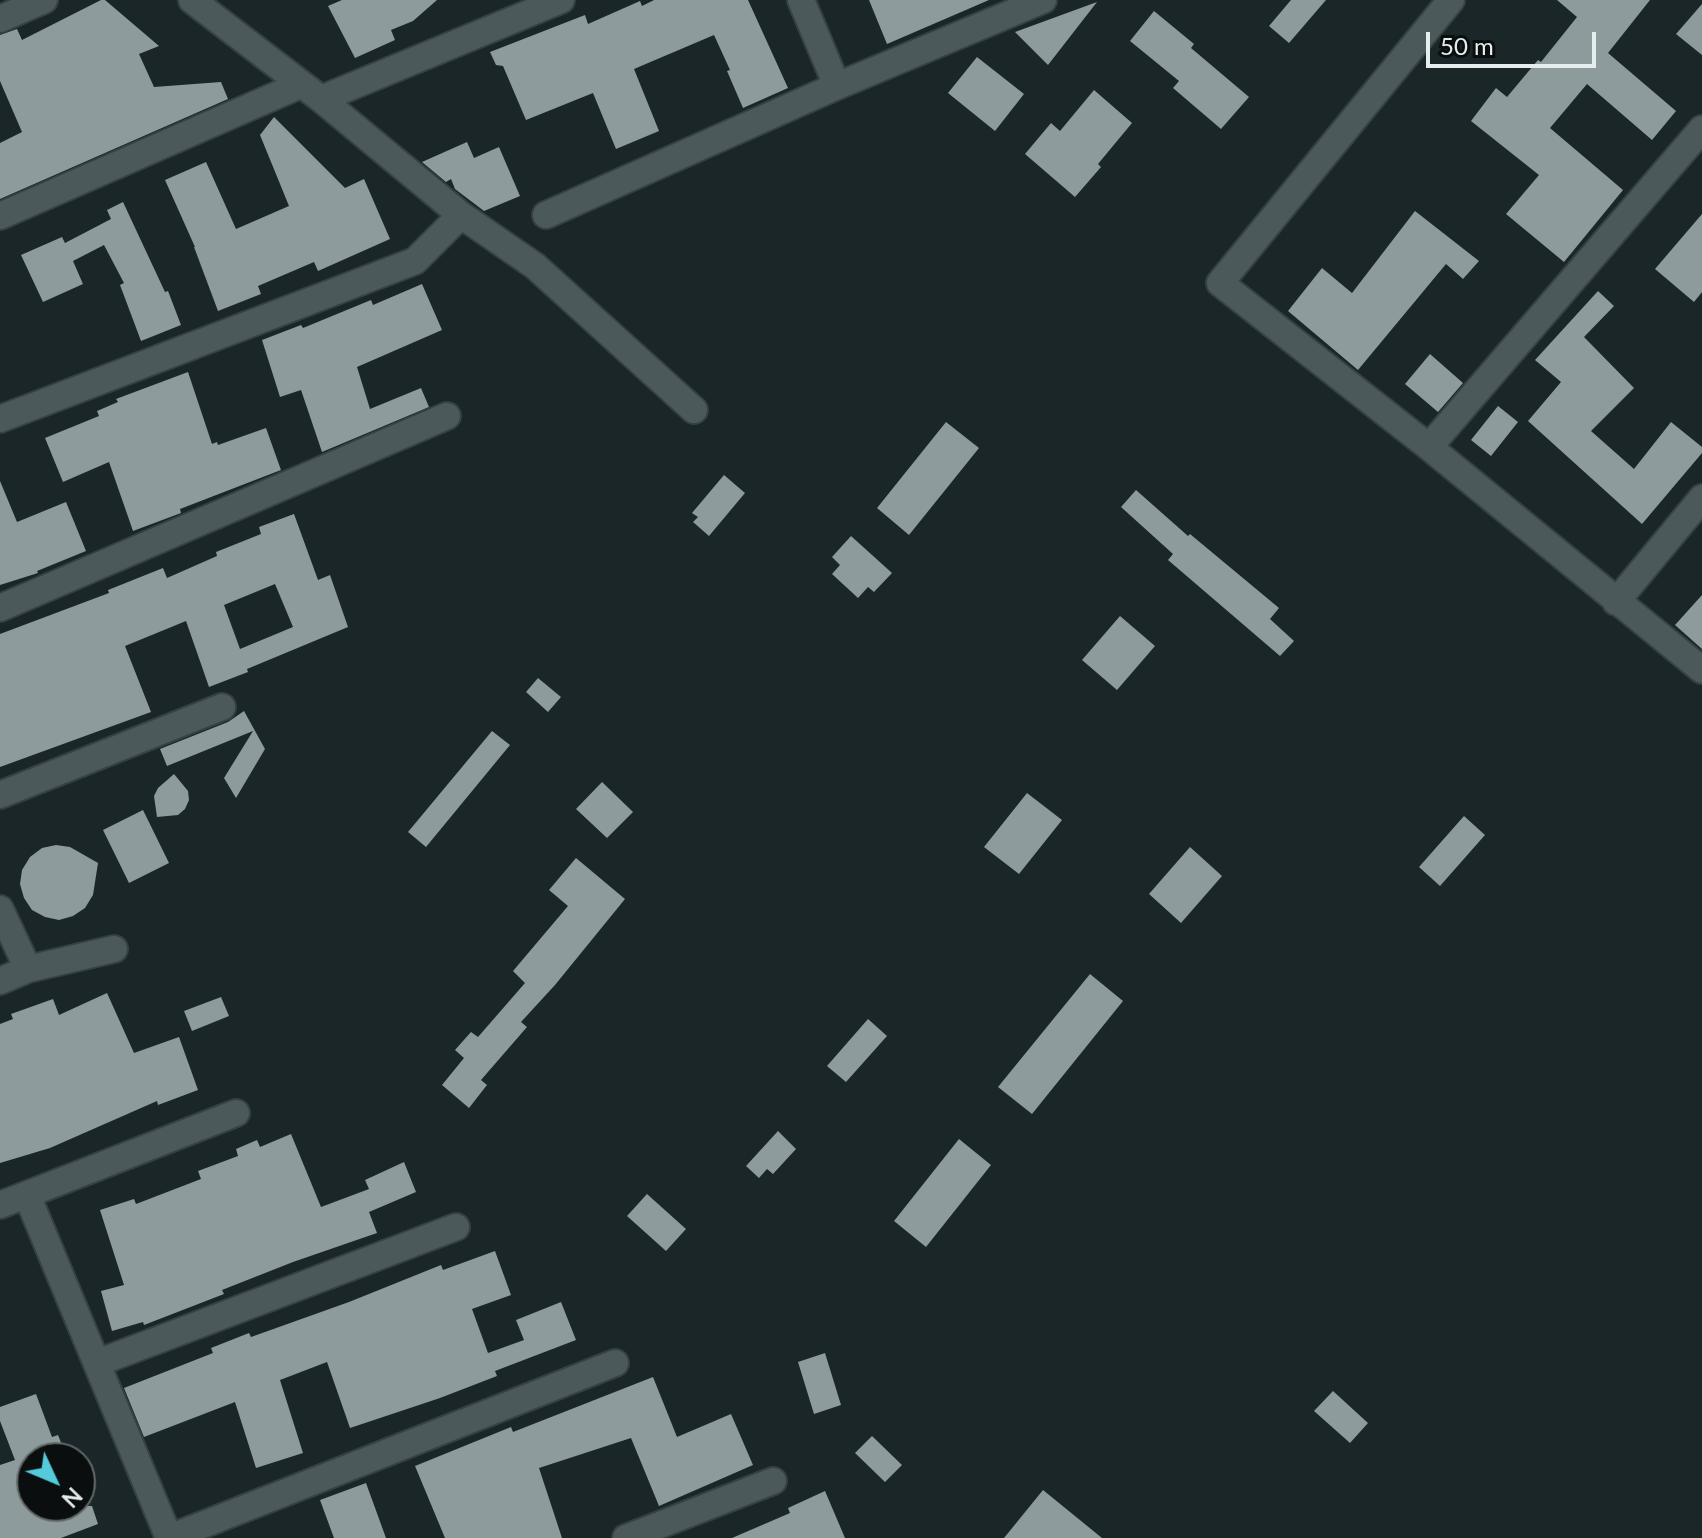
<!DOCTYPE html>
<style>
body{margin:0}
#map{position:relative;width:1702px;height:1538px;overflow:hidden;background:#1b2628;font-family:Lato,sans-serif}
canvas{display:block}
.north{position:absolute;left:16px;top:1442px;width:80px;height:80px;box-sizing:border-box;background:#0a0e0f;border:2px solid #626768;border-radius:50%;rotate:134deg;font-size:22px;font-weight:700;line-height:32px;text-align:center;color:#e5edee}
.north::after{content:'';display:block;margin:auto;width:28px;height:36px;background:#53cbdb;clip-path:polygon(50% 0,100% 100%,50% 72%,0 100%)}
.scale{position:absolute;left:1426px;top:32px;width:170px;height:36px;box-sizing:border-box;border:4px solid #e5edee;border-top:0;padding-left:10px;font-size:24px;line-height:28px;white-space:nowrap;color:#e5edee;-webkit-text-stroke:6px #0a0e0f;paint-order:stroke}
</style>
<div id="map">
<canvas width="1702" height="1538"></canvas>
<div class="north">N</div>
<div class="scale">50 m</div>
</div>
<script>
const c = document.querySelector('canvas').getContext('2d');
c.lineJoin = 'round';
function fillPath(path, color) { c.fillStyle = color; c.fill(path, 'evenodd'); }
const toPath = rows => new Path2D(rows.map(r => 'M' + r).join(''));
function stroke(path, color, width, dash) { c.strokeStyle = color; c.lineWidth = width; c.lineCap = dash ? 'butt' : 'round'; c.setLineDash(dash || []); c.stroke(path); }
const building = toPath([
 [101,0,105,0,159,46,139,54,154,87,221,82,228,99,0,199,0,143,22,132,0,81,0,35,17,29,22,40],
 [342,0,437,0,413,21,391,30,395,40,355,58,328,6],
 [654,0,748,0,788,88,743,108,727,71,730,70,714,35,634,69,659,131,616,149,593,93,526,120,503,66,496,65,490,52,585,15,588,24,640,1,642,6],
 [869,0,989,0,887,44],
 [1291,0,1326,0,1289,43,1269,26],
 [1557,0,1650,0,1608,53,1676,111,1652,140,1587,84,1550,128,1623,190,1564,262,1506,214,1539,175,1471,121,1496,88,1507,97,1538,60,1541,62,1577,17],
 [1097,2,1048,65,1015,32],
 [1702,4,1702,55,1676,34],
 [1154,11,1194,44,1191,48,1249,97,1221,129,1173,88,1179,81,1130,41],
 [977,57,1024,94,995,131,948,93],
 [1094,90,1132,123,1098,164,1101,167,1075,197,1025,154,1051,123,1060,131],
 [274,117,345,188,364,179,390,239,318,271,314,262,258,286,261,294,218,311,194,247,195,247,165,180,206,162,236,229,289,206,260,135],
 [467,142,474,158,499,147,520,196,484,211,455,189,451,179,446,182,422,162],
 [123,202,165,292,168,291,181,325,141,341,120,285,124,283,104,245,73,261,83,284,43,302,21,255,62,237,65,243,111,219,107,210],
 [1415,211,1479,261,1463,279,1446,264,1358,370,1288,311,1322,268,1352,293],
 [1702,214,1702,292,1694,302,1655,269],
 [422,284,442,330,357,367,370,409,421,388,429,407,322,452,301,390,280,397,262,340,301,325,303,328,371,300,373,305],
 [1598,291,1614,306,1584,337,1634,388,1591,431,1634,469,1671,422,1702,447,1702,453,1642,524,1528,421,1561,382,1535,360],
 [1430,354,1463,383,1438,412,1405,384],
 [188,372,212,444,217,442,218,445,266,428,281,470,180,509,181,513,133,531,109,462,63,482,45,438,99,416,97,411,118,402,116,399],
 [1498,406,1518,422,1491,456,1471,440],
 [946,422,979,448,909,535,877,508],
 [724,475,745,493,709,536,693,522,698,517,692,513],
 [0,481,17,522,66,502,86,551,37,571,38,573,0,585],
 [1136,490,1188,536,1190,534,1279,608,1270,619,1294,641,1280,656,1168,560,1173,554,1121,507],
 [294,514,318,580,330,575,348,627,247,669,248,672,209,687,186,621,125,646,151,712,0,767,0,634,109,593,108,590,163,568,167,578,217,556,216,552,261,534,259,527],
 [275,584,293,627,240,649,224,605],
 [851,536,892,573,874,592,868,587,858,598,832,574,840,565,832,557],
 [1702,595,1702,649,1675,625],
 [1120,616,1155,646,1117,690,1082,660],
 [538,678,561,697,548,712,526,692],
 [244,711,265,749,236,798,224,778,253,731,167,766,160,749,228,722],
 [492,731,510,745,426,847,408,832],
 [174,774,188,791,189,800,185,809,178,815,157,817,154,796,158,788],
 [602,782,633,812,607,838,576,809],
 [1027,793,1062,820,1019,874,984,847],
 [143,810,169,863,129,883,103,830],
 [1464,816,1485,835,1440,886,1419,867],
 [56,845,70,847,98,863,93,895,85,908,73,916,59,920,45,917,32,910,24,898,20,884,22,870,30,857,42,848],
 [1190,847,1222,876,1181,923,1149,894],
 [576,858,625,899,555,985,521,1022,527,1027,481,1080,487,1085,469,1108,442,1085,464,1058,455,1050,471,1032,478,1037,525,983,513,971,568,906,549,890],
 [1090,974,1123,1001,1032,1114,998,1087],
 [107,993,134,1053,179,1037,198,1090,158,1105,157,1101,50,1148,0,1163,0,1024,13,1019,11,1014,53,999,59,1015],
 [221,997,229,1016,192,1031,184,1011],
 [868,1019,887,1036,846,1082,827,1066],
 [778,1131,796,1149,773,1174,767,1169,759,1178,746,1166],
 [291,1134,321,1207,369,1189,365,1180,404,1162,416,1192,369,1212,377,1233,293,1262,222,1290,224,1294,144,1325,143,1322,112,1331,101,1291,124,1285,100,1210,134,1199,136,1204,201,1179,198,1171,238,1156,236,1149,257,1140,260,1147],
 [959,1139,991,1165,926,1247,894,1221],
 [647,1194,686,1229,666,1251,627,1216],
 [495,1251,511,1295,472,1309,488,1353,524,1340,516,1320,561,1302,576,1340,495,1371,497,1376,440,1398,350,1428,327,1362,280,1380,303,1453,256,1468,235,1402,144,1437,124,1388,213,1353,211,1348,249,1333,251,1337,349,1302,441,1265,443,1270],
 [825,1353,841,1405,814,1414,798,1362],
 [653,1377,677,1437,731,1414,753,1465,659,1506,631,1438,539,1468,562,1538,445,1538,415,1466,511,1427,513,1432],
 [1333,1391,1368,1423,1350,1443,1314,1411],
 [36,1394,52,1437,58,1435,67,1458,32,1458,32,1506,92,1506,98,1524,61,1538,0,1538,0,1465,15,1460,0,1421,0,1407],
 [872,1436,902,1465,885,1482,855,1453],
 [366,1483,386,1538,334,1538,320,1500],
 [1043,1490,1102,1538,1004,1538],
 [825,1491,845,1538,732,1538,790,1513,788,1508]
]);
const minor = toPath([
 [192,0,321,99,461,215,535,266,694,410],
 [801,0,837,86],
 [1451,0,1220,283,1429,447,1702,670],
 [0,19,44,0],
 [321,99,561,0],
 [546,215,837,86,1043,0],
 [0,216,300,85],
 [0,419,415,261,461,215],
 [1429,447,1702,129],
 [1616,602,1702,498],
 [0,608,447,416],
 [0,795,222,707],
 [0,909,28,969],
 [0,981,28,969,114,949],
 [27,1195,169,1538,615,1363],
 [0,1205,236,1113],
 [97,1363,456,1227],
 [626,1538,773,1481]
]);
fillPath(building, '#8d9b9d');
stroke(minor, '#374042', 30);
stroke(minor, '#4c595a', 26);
</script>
